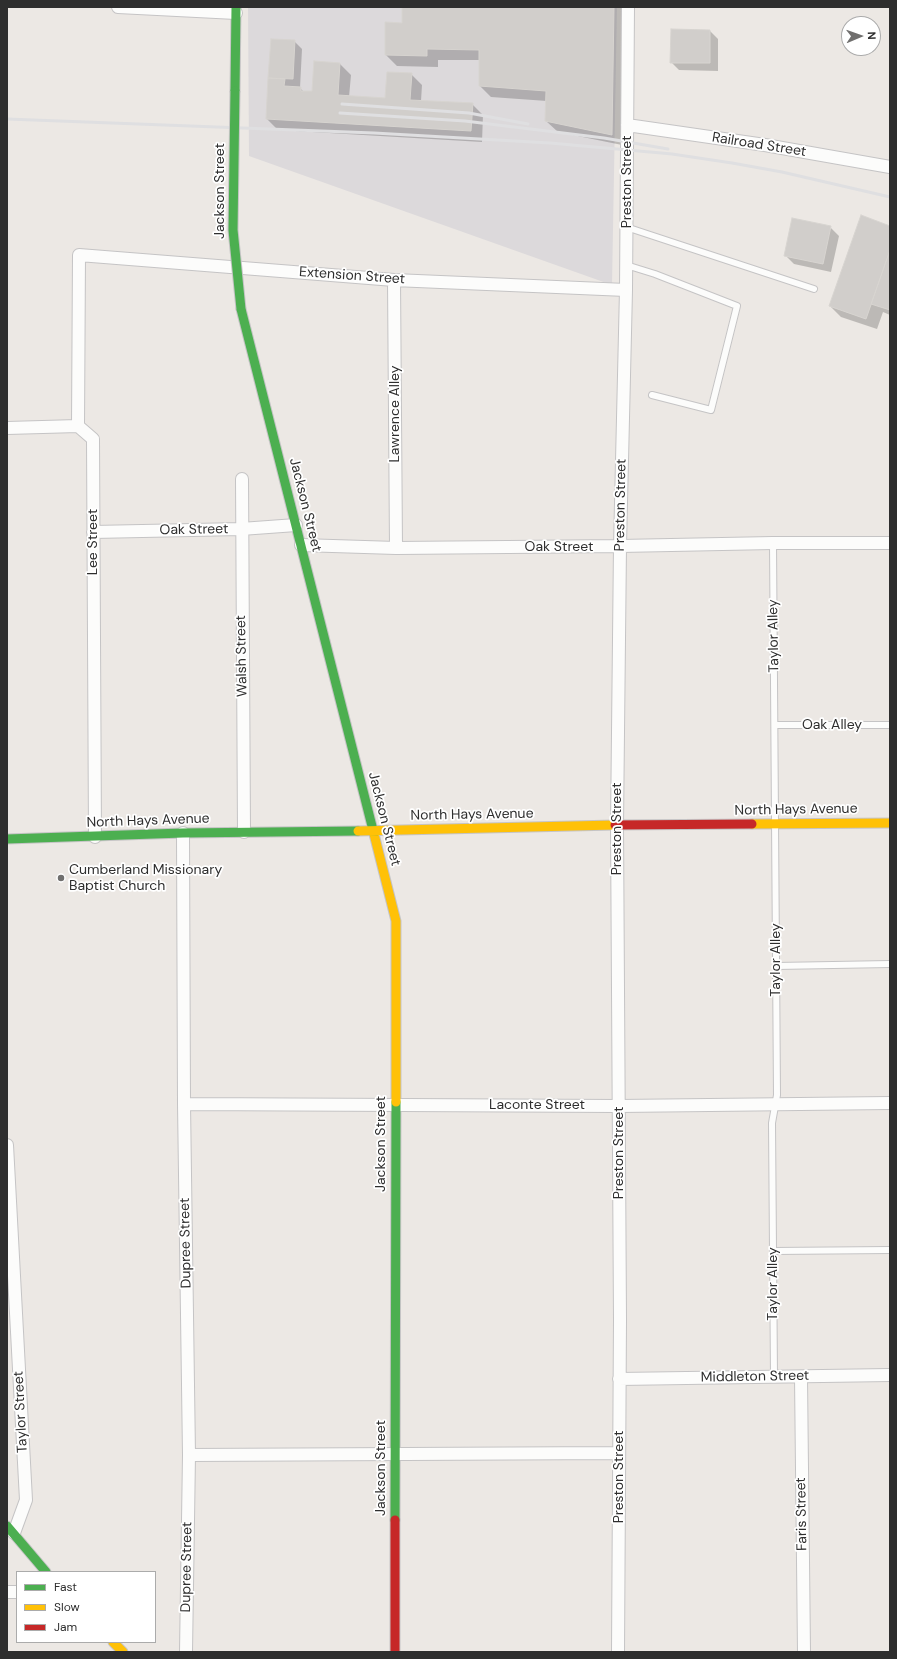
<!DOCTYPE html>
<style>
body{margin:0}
#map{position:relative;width:897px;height:1659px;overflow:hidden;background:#ece8e4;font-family:"DM Sans",sans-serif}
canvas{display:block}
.frame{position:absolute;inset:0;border:8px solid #2e2e2e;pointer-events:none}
.legend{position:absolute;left:16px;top:1571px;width:140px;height:72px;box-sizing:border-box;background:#fff;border:1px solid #ababab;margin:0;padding:5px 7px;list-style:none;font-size:12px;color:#2e2e2e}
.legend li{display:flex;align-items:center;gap:8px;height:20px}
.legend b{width:20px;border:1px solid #ababab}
.north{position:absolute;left:841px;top:16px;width:40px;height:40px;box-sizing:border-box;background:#fff;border:1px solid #ababab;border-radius:50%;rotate:88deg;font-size:11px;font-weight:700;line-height:16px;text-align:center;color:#2e2e2e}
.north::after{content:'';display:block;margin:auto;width:14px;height:18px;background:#706f6e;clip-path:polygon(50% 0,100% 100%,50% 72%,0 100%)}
</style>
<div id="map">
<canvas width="897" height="1659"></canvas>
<div class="frame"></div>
<ul class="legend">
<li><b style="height:5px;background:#4caf50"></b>Fast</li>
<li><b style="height:5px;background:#ffc107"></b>Slow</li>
<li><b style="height:5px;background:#c62828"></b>Jam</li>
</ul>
<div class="north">N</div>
</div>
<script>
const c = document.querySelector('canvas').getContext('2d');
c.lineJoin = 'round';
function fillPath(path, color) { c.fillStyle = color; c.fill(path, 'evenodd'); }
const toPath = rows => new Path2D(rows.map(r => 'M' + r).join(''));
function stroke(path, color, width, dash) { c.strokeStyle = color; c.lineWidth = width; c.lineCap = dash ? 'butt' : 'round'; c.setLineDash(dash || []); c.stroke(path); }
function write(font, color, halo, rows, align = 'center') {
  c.font = font + ' "DM Sans",sans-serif'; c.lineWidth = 3.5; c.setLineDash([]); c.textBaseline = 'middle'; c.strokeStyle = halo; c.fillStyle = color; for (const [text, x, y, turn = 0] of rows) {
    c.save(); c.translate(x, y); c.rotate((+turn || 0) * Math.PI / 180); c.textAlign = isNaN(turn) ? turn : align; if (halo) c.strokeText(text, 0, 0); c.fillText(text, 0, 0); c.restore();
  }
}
const industrial = toPath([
 [248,7,617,7,612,285,249,156]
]);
const shadow = toPath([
 [403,7,625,7,622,145,558,132,546,121,547,101,491,97,480,86,480,60,438,60,438,67,397,66,386,55,403,24],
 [710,31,718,39,718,71,679,70,671,62],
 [272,40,294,41,302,49,300,88,304,92,313,93,340,64,351,75,349,97,386,99,411,74,422,85,421,101,472,104,483,115,482,142,278,130,267,119],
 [830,227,839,236,831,272,794,264,786,256],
 [890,227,890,315,883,312,877,329,841,317,830,306]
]);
const building = toPath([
 [402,7,614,7,612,135,545,121,546,91,479,86,479,50,427,49,427,56,385,55,385,22,402,23,402,7],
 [671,29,710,30,710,63,670,63,671,29],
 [271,39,295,40,293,79,268,78,271,39],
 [314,61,340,63,338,95,385,98,387,72,412,73,410,100,473,103,471,131,266,119,268,78,285,79,284,86,301,87,301,91,312,91,314,61],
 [861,215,890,226,890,250,866,319,829,306,861,215],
 [792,218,831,226,823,264,784,256,792,218],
 [890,250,890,310,871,304,890,250]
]);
const lane = toPath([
 [626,227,814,289],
 [626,265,655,274,737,306,711,410,652,395],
 [773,543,777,1095,772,1123,774,1377],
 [775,725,890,725],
 [776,966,890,964],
 [773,1251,890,1250]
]);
const street = toPath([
 [118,7,236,13],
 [627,125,765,145,890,167],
 [394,280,396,548],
 [7,428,78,426],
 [242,479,244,832],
 [93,532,241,529,296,525],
 [301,545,396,548,620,546,773,543,890,543],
 [183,833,184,1104,189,1455,186,1652],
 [95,837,93,439,78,426,79,255,394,280,626,290],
 [184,1104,619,1106,890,1103],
 [7,1145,26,1500,14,1533],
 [801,1377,804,1652],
 [619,1379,890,1375],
 [189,1455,619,1453],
 [7,1592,17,1592],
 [618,1652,620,1320,617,825,620,546,626,290,628,7]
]);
const fast = toPath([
 [235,91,236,7],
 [241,309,374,834],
 [7,839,183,833,358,831],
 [395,1520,396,1102],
 [7,1526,46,1572]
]);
const slow = toPath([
 [752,824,890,823],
 [358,831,615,825],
 [374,834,396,921,396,1102],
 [113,1642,123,1652]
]);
const jam = toPath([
 [615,825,752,824],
 [395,1652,395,1520]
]);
const rail = toPath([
 [342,104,469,113,528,124],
 [340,113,465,121,604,138,668,149],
 [7,119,374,133,550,143,672,154,732,163,782,172,890,197]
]);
const fastBridge = toPath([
 [235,91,233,230,241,309]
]);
const markers = [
 [61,878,4,"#706f6e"]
];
const streetNames = [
 ["Railroad Street",759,145,9],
 ["Preston Street",627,182,-90],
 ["Jackson Street",220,191,-90],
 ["Extension Street",352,276,4],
 ["Lawrence Alley",395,414,-90],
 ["Jackson Street",305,505,76],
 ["Preston Street",621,505,-89],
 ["Oak Street",194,530,-1],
 ["Lee Street",93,542,-90],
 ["Oak Street",559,547],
 ["Taylor Alley",774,636,-91],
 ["Walsh Street",242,656,-91],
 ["Oak Alley",832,725],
 ["North Hays Avenue",796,810,-1],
 ["North Hays Avenue",472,815,-1],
 ["Jackson Street",384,819,76],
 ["North Hays Avenue",148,821,-2],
 ["Preston Street",617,829,-90],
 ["Taylor Alley",776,960,-90],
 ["Laconte Street",537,1105],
 ["Jackson Street",381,1144,-90],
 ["Preston Street",619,1153,-90],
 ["Dupree Street",186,1243,-91],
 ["Taylor Alley",773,1284,-90],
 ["Middleton Street",755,1377,-1],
 ["Taylor Street",21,1412,-93],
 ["Jackson Street",381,1468,-90],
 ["Preston Street",619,1477,-90],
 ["Faris Street",802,1514,-91],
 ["Dupree Street",187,1567,-89]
];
const poiNames = [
 ["Cumberland Missionary",69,870],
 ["Baptist Church",69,886]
];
fillPath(industrial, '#dcd9db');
fillPath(shadow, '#0003');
fillPath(building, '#d1cecb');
stroke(building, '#d7d4d0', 1);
stroke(lane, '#c5c4c5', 8);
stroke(street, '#c5c4c5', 14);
stroke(fast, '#c5c4c5', 11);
stroke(slow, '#c5c4c5', 11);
stroke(jam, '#c5c4c5', 11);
stroke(lane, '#fcfcfb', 6);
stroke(street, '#fcfcfb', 12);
stroke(fast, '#4caf50', 9);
stroke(slow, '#ffc107', 9);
stroke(jam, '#c62828', 9);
stroke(rail, '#dfdfe1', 3);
stroke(fastBridge, '#c5c4c5', 11, []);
stroke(fastBridge, '#4caf50', 9);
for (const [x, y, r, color] of markers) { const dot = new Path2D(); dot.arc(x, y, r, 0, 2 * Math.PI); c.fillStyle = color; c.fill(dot); stroke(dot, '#fff', 1.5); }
write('14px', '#2e2e2e', '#fff', streetNames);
write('14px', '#2e2e2e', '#fff', poiNames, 'left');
</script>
